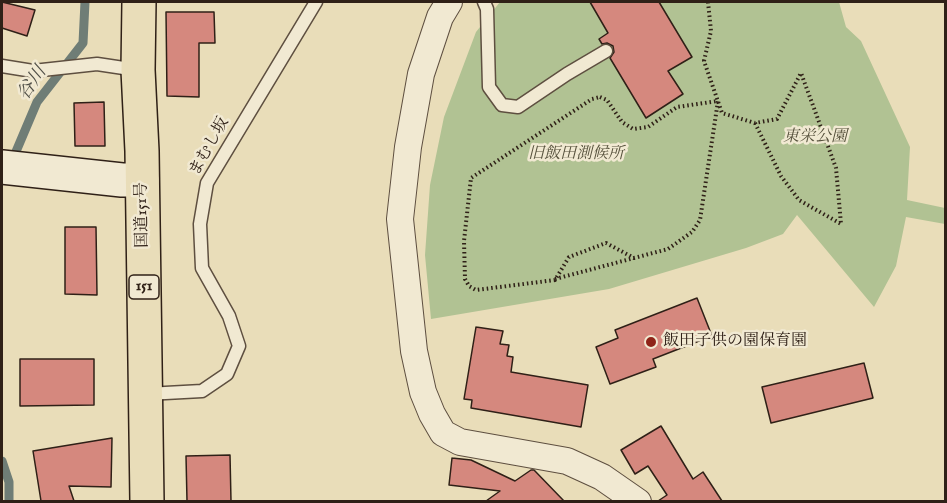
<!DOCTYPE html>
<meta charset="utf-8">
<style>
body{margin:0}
#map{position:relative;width:947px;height:503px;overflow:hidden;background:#e9ddb9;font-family:"IM FELL English",serif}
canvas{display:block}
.frame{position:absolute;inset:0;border:3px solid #2f2017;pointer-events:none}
</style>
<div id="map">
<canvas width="947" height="503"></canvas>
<div class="frame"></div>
</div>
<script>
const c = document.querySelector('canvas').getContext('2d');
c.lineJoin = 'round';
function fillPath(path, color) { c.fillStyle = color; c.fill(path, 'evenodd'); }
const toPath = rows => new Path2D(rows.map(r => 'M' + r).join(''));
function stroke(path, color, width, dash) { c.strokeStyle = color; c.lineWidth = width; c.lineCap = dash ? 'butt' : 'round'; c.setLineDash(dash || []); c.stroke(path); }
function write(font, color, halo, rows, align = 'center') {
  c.font = font + ' "IM FELL English","Noto Serif JP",serif'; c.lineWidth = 5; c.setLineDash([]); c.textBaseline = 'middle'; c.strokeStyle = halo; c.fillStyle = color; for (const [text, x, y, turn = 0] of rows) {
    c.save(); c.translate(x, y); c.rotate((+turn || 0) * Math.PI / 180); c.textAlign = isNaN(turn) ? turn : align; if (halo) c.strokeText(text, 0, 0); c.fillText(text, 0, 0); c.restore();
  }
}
const green = toPath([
 [500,2,839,2,846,27,861,41,910,147,907,200,945,208,945,224,906,217,896,266,874,307,797,215,783,234,746,248,609,289,431,319,425,255,430,185,444,117,476,32]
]);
const stream = toPath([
 [12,161,37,102,83,43,85,2],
 [2,461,9,482,9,502]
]);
const building = toPath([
 [2,2,35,10,27,36,2,28,2,2],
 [590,2,659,2,692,57,668,71,683,94,646,118,610,58,614,52,613,46,607,43,602,44,599,39,608,33,590,2],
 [166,12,214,12,215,43,199,43,199,97,167,96,166,12],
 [104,102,105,146,75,146,74,103,104,102],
 [65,227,96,227,97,295,65,294,65,227],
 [697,298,712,336,653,359,656,367,610,384,596,347,618,338,615,330,697,298],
 [476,327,503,331,500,344,509,345,507,356,513,357,511,372,588,385,581,427,471,408,472,400,464,399,476,327],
 [20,359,94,359,94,405,20,406,20,359],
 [864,363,873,398,771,423,762,387,864,363],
 [661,426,693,479,703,472,722,501,658,501,667,495,648,466,635,474,621,450,661,426],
 [112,438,111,487,69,486,74,501,41,501,33,451,112,438],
 [230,455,231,501,187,501,186,456,230,455],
 [452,458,471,460,515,481,531,470,534,470,564,501,486,501,500,491,449,485,452,458]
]);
const path = toPath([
 [708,2,711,31,704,61,722,113,755,123,777,119,801,73,836,168,841,224],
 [600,97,607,100,622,122,633,129,648,127,677,107,718,101,700,220,692,232,668,249,634,258,606,243,569,257,555,280,476,290,469,286,465,279,464,241,471,178,592,99,600,97],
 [755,123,781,176,799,200,841,224],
 [555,279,634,258]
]);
const lane = toPath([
 [484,2,487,9,489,87,502,105,518,107,567,74,606,51],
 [2,66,33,71,97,64,137,70],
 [147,394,202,391,227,374,239,346,229,316,202,268,200,224,207,183,316,2]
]);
const street = toPath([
 [449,2,440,17,421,74,408,147,400,219,414,351,423,392,432,414,443,433,460,442,567,461,602,477,638,502]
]);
const secondary = toPath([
 [2,167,122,180,142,180]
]);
const highway = toPath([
 [139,2,138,70,142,151,147,502]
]);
const markers = [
 [651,342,6,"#8f2418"]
];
const shields = [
 [144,287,30]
];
const shieldNames = [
 ["151",144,287]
];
const parkNames = [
 ["東栄公園",815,138],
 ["旧飯田測候所",576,155]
];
const streetNames = [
 ["まむし坂",210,147,-61],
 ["国道151号",143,215,-91]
];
const poiNames = [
 ["飯田子供の園保育園",663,342]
];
const waterNames = [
 ["谷川",33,84,-56]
];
fillPath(green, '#b1c293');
stroke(stream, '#6f7d76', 9);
fillPath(building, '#d5887e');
stroke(building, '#2f2017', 1.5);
stroke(lane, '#5e4f40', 15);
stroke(street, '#5e4f40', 28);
stroke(secondary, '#2f2017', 36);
stroke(highway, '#2f2017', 36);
stroke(path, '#2f2017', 4, [1.5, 3]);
stroke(lane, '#f1e9d2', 12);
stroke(street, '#f1e9d2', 26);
stroke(secondary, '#f1e9d2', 33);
stroke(highway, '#e9ddb9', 33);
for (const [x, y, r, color] of markers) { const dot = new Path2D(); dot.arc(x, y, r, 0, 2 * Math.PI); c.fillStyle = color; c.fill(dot); stroke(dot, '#f1e9d2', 2); }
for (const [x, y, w] of shields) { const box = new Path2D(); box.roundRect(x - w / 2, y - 12, w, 24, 4.5); c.fillStyle = '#f1e9d2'; c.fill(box); stroke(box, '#2f2017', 1.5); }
write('bold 15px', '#2f2017', null, shieldNames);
write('italic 16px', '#56513c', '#f1e9d2', parkNames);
write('16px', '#2f2017', '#f1e9d2', streetNames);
write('16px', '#2f2017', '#f1e9d2', poiNames, 'left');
write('italic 18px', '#4f4e46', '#f1e9d2', waterNames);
</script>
